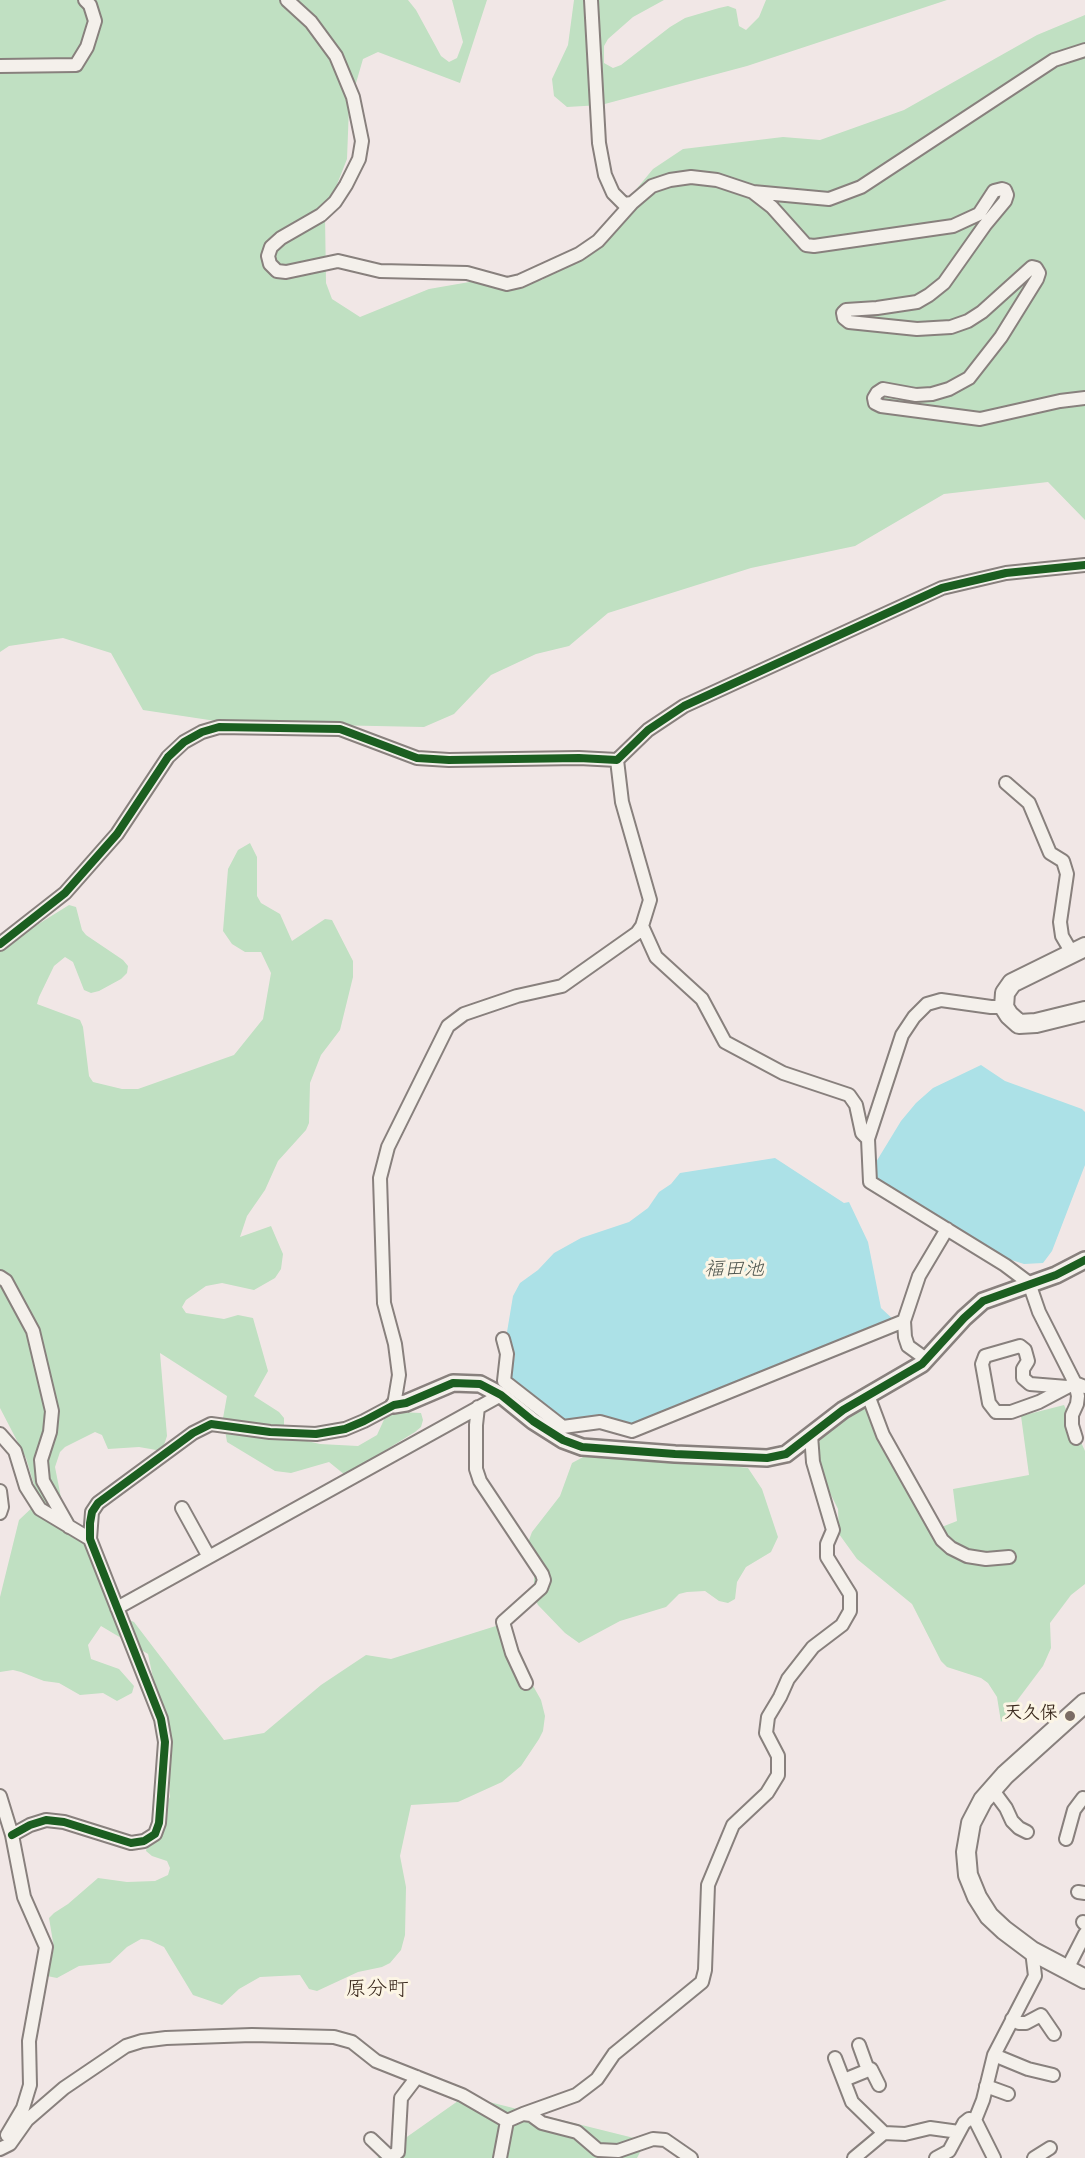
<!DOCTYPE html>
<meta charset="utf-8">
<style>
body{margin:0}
canvas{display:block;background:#f1e7e6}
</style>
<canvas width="1085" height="2158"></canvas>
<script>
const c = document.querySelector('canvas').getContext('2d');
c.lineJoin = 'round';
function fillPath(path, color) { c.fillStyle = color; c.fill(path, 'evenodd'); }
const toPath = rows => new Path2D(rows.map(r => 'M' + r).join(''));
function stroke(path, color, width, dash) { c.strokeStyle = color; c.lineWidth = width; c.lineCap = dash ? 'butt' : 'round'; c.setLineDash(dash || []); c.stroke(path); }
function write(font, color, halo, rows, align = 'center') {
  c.font = font + ' Dekko,"Klee One",sans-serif'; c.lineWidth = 6; c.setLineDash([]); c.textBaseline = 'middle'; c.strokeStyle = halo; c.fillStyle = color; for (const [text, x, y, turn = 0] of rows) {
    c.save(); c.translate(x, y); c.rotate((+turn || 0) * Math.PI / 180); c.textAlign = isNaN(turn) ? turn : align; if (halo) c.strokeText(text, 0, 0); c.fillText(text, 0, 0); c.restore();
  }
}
const green = toPath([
 [0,0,408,0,416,10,441,56,449,62,457,58,463,42,452,0,487,0,460,83,378,52,363,59,349,107,347,159,325,215,326,283,332,299,360,317,429,289,481,280,497,286,542,280,586,250,653,169,683,149,783,137,820,140,904,110,1037,35,1085,15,1085,520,1048,482,944,494,855,546,751,568,608,613,569,646,536,654,491,675,454,714,424,727,229,723,143,710,111,653,63,638,9,646,0,652],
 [574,0,664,0,633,17,608,39,604,46,604,63,613,68,621,65,670,27,685,18,719,8,728,6,736,9,739,26,746,30,759,17,766,0,947,0,747,66,601,105,567,107,554,96,552,79,568,45],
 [250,843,257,857,257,896,261,903,280,914,292,941,325,919,332,920,353,961,353,977,340,1030,321,1055,310,1083,309,1123,306,1130,278,1161,265,1190,247,1216,240,1237,271,1226,283,1254,281,1269,275,1278,254,1290,222,1283,206,1286,186,1300,182,1307,186,1313,224,1319,238,1315,253,1318,268,1371,254,1396,279,1412,284,1418,284,1433,290,1437,320,1444,358,1446,377,1435,387,1413,393,1408,400,1412,421,1413,423,1420,421,1427,415,1432,345,1475,329,1462,291,1473,275,1471,227,1442,223,1418,227,1396,160,1353,167,1436,162,1451,139,1447,108,1449,102,1435,95,1432,65,1447,60,1452,55,1467,64,1513,85,1534,120,1616,134,1622,224,1740,264,1733,321,1685,366,1655,391,1659,499,1625,541,1700,545,1716,543,1731,539,1739,521,1766,502,1782,458,1802,411,1805,400,1856,406,1887,405,1935,401,1950,390,1963,382,1967,358,1972,317,1991,309,1989,300,1975,260,1977,239,1989,222,2005,193,1995,164,1947,149,1940,141,1939,127,1947,110,1963,79,1966,57,1978,47,1976,54,1948,49,1918,54,1913,68,1904,98,1878,127,1882,155,1881,168,1875,170,1868,167,1861,152,1856,146,1851,149,1836,170,1797,169,1754,148,1654,101,1626,88,1645,91,1659,119,1669,134,1686,132,1693,117,1701,103,1693,80,1695,59,1683,44,1681,21,1672,13,1670,0,1672,0,1597,19,1520,37,1503,37,1495,26,1458,0,1408,0,948,69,905,76,907,82,930,86,935,123,960,128,966,127,973,121,979,99,991,91,993,84,990,73,962,65,957,54,966,39,997,37,1004,80,1020,83,1027,89,1076,93,1082,122,1089,138,1089,234,1055,263,1019,271,973,261,952,245,952,232,944,223,931,228,869,238,850],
 [867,1402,929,1532,957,1521,953,1489,1029,1475,1021,1416,1064,1405,1085,1451,1085,1584,1071,1595,1050,1623,1051,1648,1043,1666,1001,1722,997,1697,988,1683,981,1678,947,1667,941,1661,912,1604,857,1559,839,1534,838,1509,818,1469,816,1452,821,1438,855,1406],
 [598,1449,748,1468,762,1489,778,1537,771,1552,746,1567,737,1582,735,1599,728,1603,719,1601,705,1591,687,1592,679,1594,666,1607,620,1621,579,1643,565,1633,538,1605,534,1597,534,1572,526,1548,532,1532,560,1496,572,1463],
 [465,2096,646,2141,637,2158,377,2158]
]);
const water = toPath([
 [981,1065,1005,1081,1082,1109,1085,1112,1085,1165,1052,1251,1043,1263,1024,1264,1002,1257,875,1177,873,1167,901,1121,916,1103,933,1088],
 [775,1158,844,1203,849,1202,868,1242,881,1308,896,1322,632,1426,564,1424,509,1380,515,1356,507,1332,513,1296,520,1283,538,1270,554,1253,581,1238,629,1222,648,1208,659,1192,671,1184,680,1173]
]);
const minor = toPath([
 [287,0,311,22,336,56,353,97,362,141,359,159,346,185,335,202,321,215,281,238,271,247,268,256,270,264,277,271,286,272,338,261,380,271,467,273,507,284,520,281,579,254,598,241,632,203,652,186,670,180,691,177,717,180,753,192,829,199,861,187,1054,60,1085,50],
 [591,0,599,143,605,175,613,193,624,204,632,203],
 [0,66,76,65,87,47,95,21,90,5,85,0],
 [754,193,772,207,806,245,814,246,953,226,979,214,994,191,1002,189,1005,190,1007,195,1005,201,985,225,944,283,929,295,917,302,877,308,846,310,843,313,844,318,849,322,917,329,951,327,968,321,982,312,1032,267,1036,268,1039,273,1037,279,1001,337,969,378,949,389,932,394,916,395,883,389,877,393,874,398,875,403,881,406,980,419,1060,401,1085,398],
 [1006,783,1029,803,1050,853,1063,861,1067,874,1060,922,1062,936,1072,953],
 [642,926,656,957,702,999,725,1042,783,1073,849,1095,856,1105,862,1133,868,1139],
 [0,944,65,893,117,834,168,757,184,742,202,732,219,727,340,729,417,758,449,760,579,758,617,760,648,730,684,706,942,588,1006,573,1085,565],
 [1004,1007,991,1007,941,1000,927,1004,914,1017,902,1035,868,1139,870,1182,1005,1265,1029,1283,1039,1312,1075,1383,1085,1387],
 [0,1277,6,1281,33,1331,52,1411,50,1432,41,1460,43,1481,69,1527],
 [904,1321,905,1337,908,1346,926,1359],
 [503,1339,507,1354,504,1381,563,1427,600,1422,632,1431,904,1321,919,1276,947,1229],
 [1067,1387,1030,1384,1023,1378,1023,1369,1028,1361,1025,1350,1020,1346,985,1356,982,1364,989,1403,996,1412,1011,1412,1039,1402,1075,1383,1078,1396,1077,1404,1072,1415,1072,1425,1076,1438],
 [868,1395,883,1435,942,1540,951,1548,967,1556,986,1559,1009,1557],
 [478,1407,476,1425,476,1469,480,1481,542,1574,544,1580,541,1588,503,1622,512,1653,526,1683],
 [0,1434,15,1451,26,1487,40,1509,90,1539],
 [0,1491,2,1507,0,1513],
 [182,1508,209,1557],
 [117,1608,501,1395],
 [992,1789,1006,1808,1012,1821,1019,1828,1027,1832],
 [0,1796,12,1835,24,1897,46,1947,29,2041,30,2085,23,2108,7,2135],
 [12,1835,30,1825,46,1820,64,1822,131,1843,144,1841,155,1834,159,1823,165,1742,161,1719,90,1539,92,1512,98,1503,193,1433,211,1424,270,1432,316,1434,345,1429,364,1421,394,1405,399,1375,395,1344,384,1303,380,1178,388,1147,448,1026,464,1014,517,996,562,986,637,933,642,926,650,900,622,802,617,760],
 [1066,1839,1074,1810,1083,1798],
 [1078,1892,1085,1893],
 [1083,1922,1085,1924],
 [1067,1969,1085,1934],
 [1012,2019,1019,2023,1026,2023,1041,2015,1054,2034],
 [859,2045,868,2070],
 [994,2055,1028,2069,1053,2075],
 [835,2058,852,2102,884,2133],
 [844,2080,871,2069,879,2085],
 [986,2086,1008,2094],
 [523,2114,576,2095,597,2079,614,2054,702,1982,705,1970,708,1885,733,1825,767,1793,778,1775,778,1756,766,1733,768,1717,780,1697,788,1679,813,1647,842,1625,850,1611,850,1594,827,1557,827,1544,833,1530,813,1462,811,1435],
 [371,2139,390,2157,398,2152,401,2098,417,2077],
 [0,2149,10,2144,27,2120,64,2088,126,2046,142,2041,166,2038,252,2035,334,2037,352,2042,376,2061,462,2095,507,2121],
 [500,2158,507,2121,523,2114,531,2115,542,2123,577,2132,598,2150,618,2151,653,2139,665,2140,691,2158],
 [854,2158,884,2133,905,2134,930,2128,959,2132],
 [936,2158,949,2151,964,2123,969,2119,975,2120],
 [994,2158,975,2120,983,2100,994,2055,1035,1976,1032,1951],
 [1034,2158,1050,2148]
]);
const tertiary = toPath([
 [394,1405,406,1403,453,1383,480,1384,501,1395,533,1421,563,1440,582,1447,675,1454,767,1458,786,1454,843,1410,922,1364,964,1318,983,1301,1056,1275,1085,1260]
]);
const secondary = toPath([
 [1085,947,1012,983,1005,993,1004,1007,1009,1015,1019,1024,1036,1023,1085,1011],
 [1085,1703,1005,1775,983,1800,971,1823,966,1852,968,1875,977,1897,989,1916,1004,1930,1032,1951,1085,1979]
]);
const cycleway = toPath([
 [0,944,65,893,117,834,168,757,184,742,202,732,219,727,340,729,417,758,449,760,579,758,617,760,648,730,684,706,942,588,1006,573,1085,565],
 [12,1835,30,1825,46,1820,64,1822,131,1843,144,1841,155,1834,159,1823,165,1742,161,1719,90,1539,90,1523,92,1512,98,1503,193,1433,211,1424,270,1432,316,1434,345,1429,364,1421,394,1405,406,1403,453,1383,480,1384,501,1395,533,1421,563,1440,582,1447,675,1454,767,1458,786,1454,843,1410,922,1364,964,1318,983,1301,1056,1275,1085,1260]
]);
const markers = [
 [1070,1716,6,"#7b6c64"]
];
const poiNames = [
 ["天久保",1058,1716]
];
const waterNames = [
 ["福田池",734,1272]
];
const quarterNames = [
 ["原分町",377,1992]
];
fillPath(green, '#c0e0c2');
fillPath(water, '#ace1e7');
stroke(minor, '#88807d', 16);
stroke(tertiary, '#88807d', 20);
stroke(secondary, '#88807d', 22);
stroke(minor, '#f4f0eb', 12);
stroke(tertiary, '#f4f0eb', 15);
stroke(secondary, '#f4f0eb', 18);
stroke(cycleway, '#1b5e20', 8);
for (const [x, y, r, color] of markers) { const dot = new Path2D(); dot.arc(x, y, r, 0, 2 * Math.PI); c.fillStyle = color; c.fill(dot); stroke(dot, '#fcf5e5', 2); }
write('bold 18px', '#3b2a1e', '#fcf5e5', poiNames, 'right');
write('italic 20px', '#505750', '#fcf5e5', waterNames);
write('21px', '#3b2a1e', '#fcf5e5', quarterNames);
</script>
